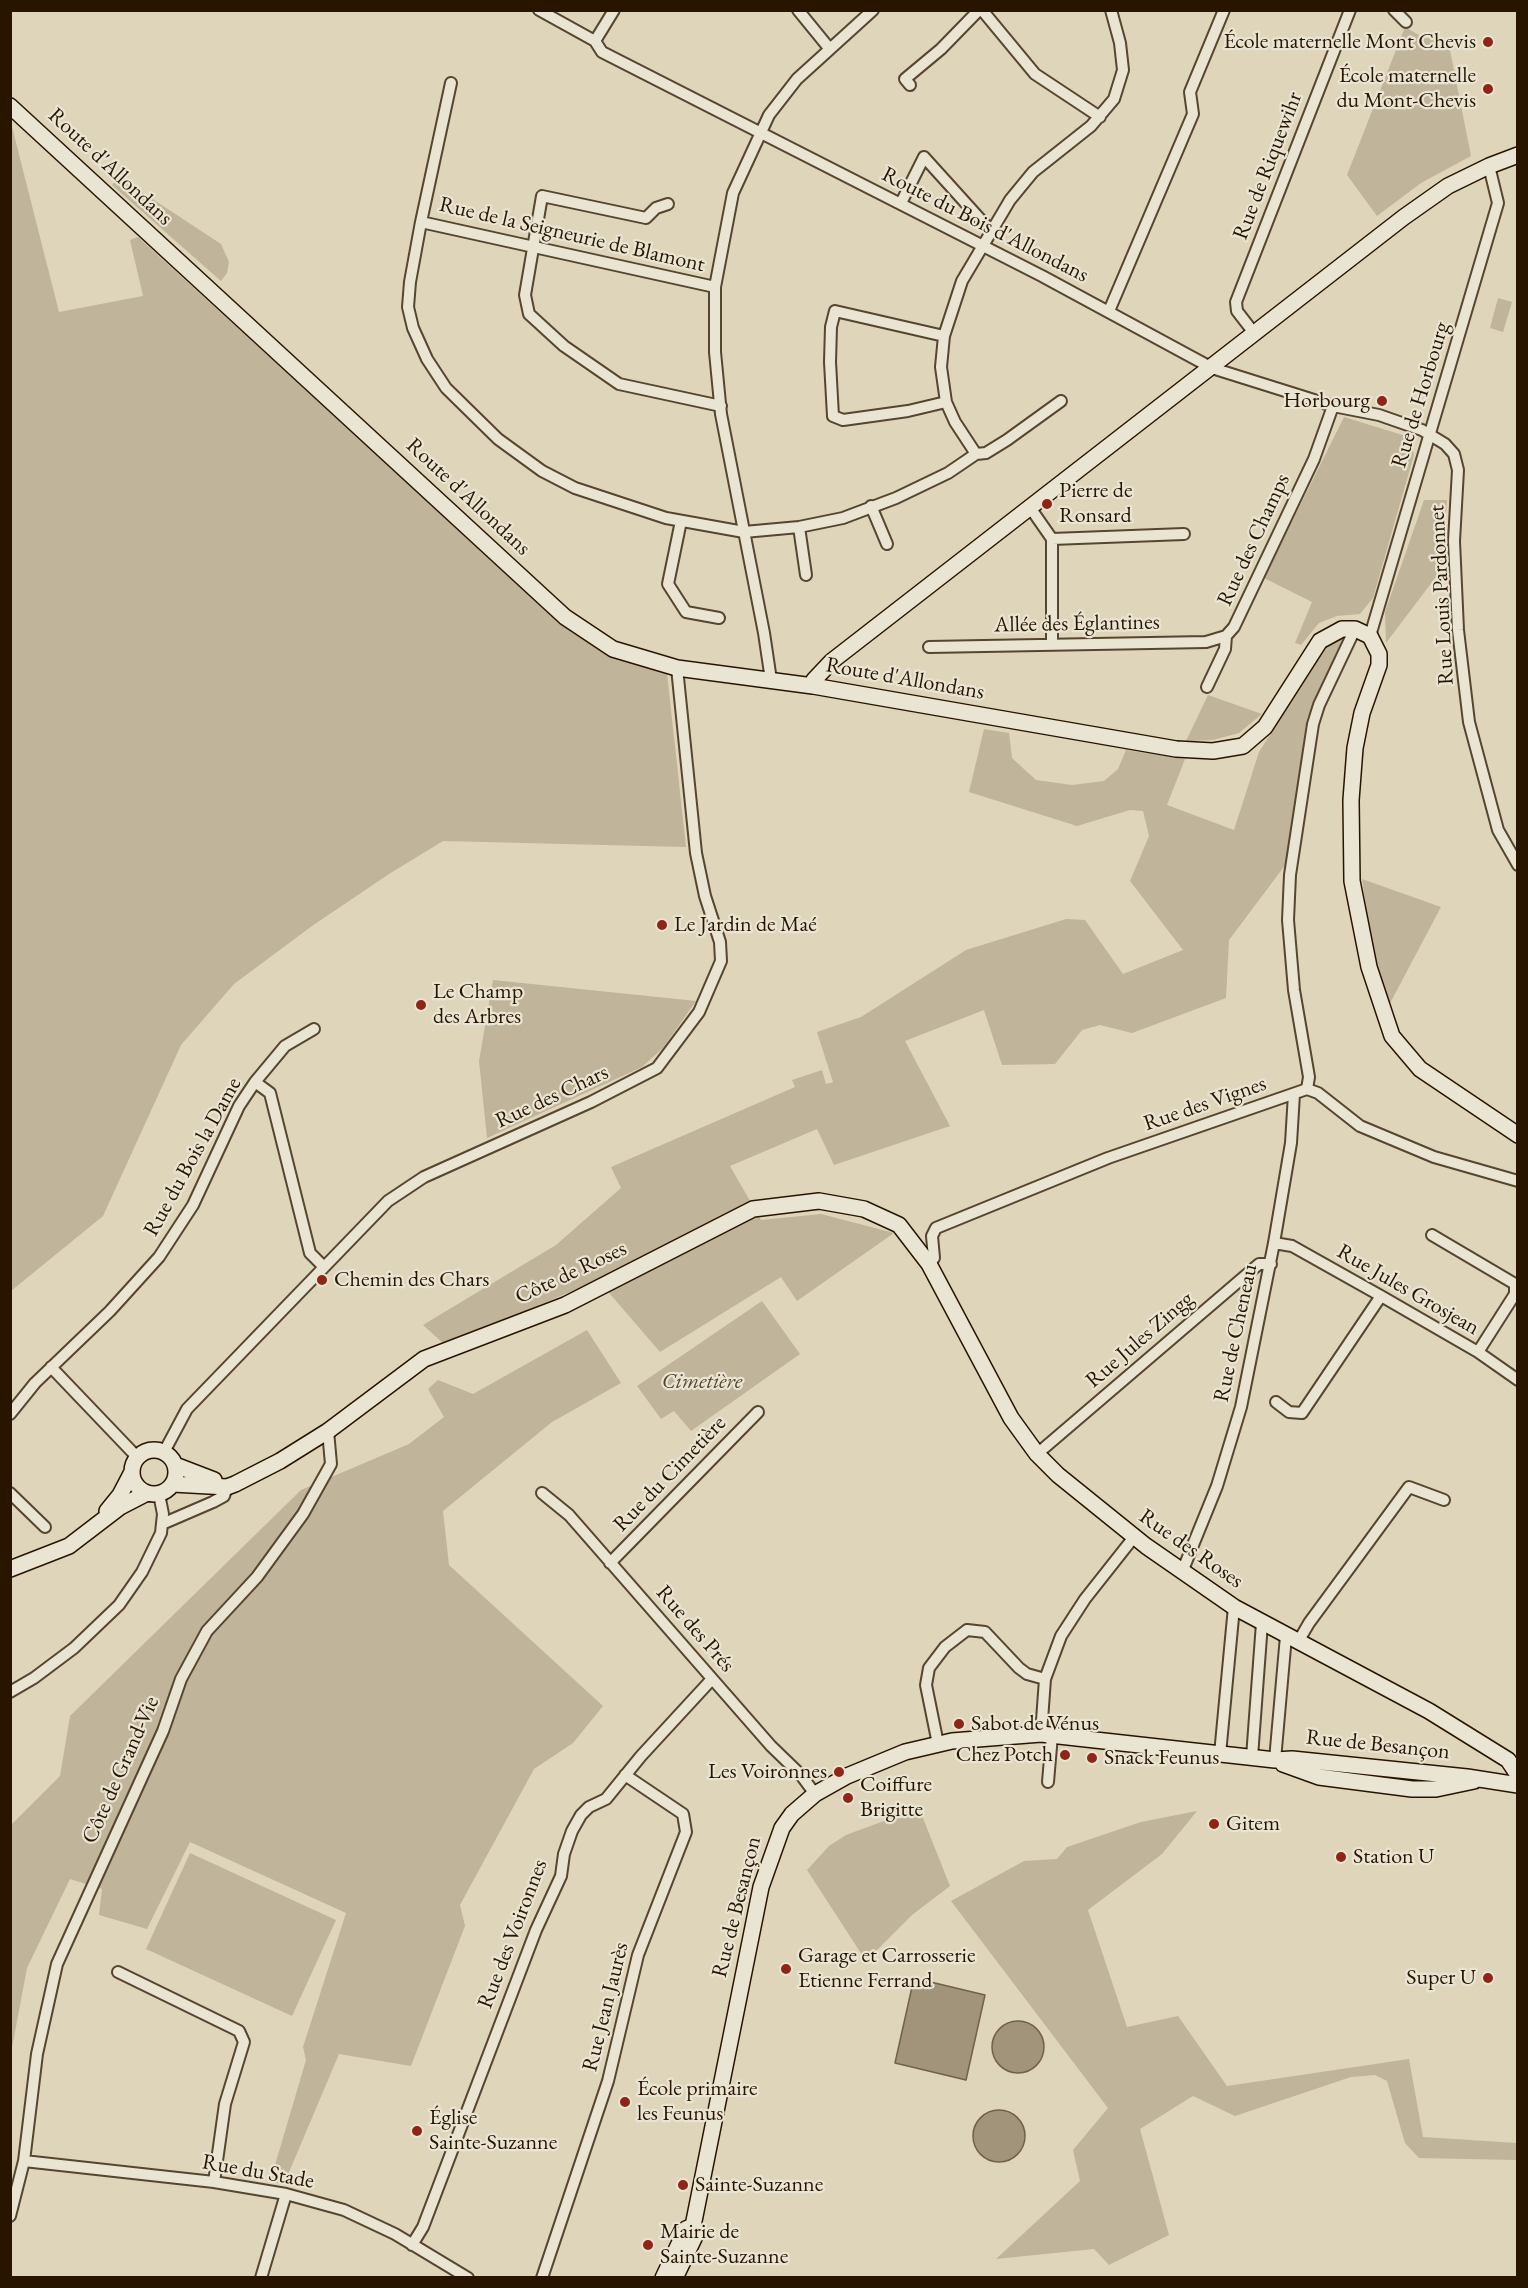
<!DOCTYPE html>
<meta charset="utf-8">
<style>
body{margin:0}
#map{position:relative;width:1528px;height:2288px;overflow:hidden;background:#dfd5bb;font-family:"EB Garamond",serif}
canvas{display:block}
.frame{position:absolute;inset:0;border:12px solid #281500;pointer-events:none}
</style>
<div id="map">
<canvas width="1528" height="2288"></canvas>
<div class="frame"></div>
</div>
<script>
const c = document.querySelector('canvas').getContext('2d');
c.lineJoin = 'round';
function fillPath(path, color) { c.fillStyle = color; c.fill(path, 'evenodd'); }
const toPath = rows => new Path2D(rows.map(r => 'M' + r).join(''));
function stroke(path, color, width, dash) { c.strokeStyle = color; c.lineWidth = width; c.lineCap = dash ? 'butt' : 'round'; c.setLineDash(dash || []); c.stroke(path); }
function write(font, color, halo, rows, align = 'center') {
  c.font = font + ' "EB Garamond",serif'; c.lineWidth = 4.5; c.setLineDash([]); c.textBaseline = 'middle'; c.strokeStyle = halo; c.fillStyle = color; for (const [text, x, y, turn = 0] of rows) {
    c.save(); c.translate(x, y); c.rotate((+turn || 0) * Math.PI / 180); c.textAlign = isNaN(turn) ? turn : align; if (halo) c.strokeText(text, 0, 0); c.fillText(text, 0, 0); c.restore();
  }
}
const green = toPath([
 [1405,27,1424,38,1448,40,1471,156,1421,183,1377,216,1347,175],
 [10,119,59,312,143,296,130,240,138,237,566,628,601,649,667,673,686,847,443,841,389,874,312,926,234,984,181,1045,103,1216,11,1291],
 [119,177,221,244,229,262,227,273,221,281,112,185],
 [1498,298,1512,302,1503,332,1490,328],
 [1344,417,1409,437,1414,455,1373,598,1360,614,1337,616,1319,623,1301,645,1295,643,1312,602,1264,578],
 [1424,500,1447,500,1442,569,1386,643,1385,612],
 [1346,636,1307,718,1286,864,1229,940,1226,998,1132,1033,1100,1025,1082,1030,1055,1064,1002,1065,984,1010,905,1041,950,1126,834,1165,817,1129,730,1166,761,1220,821,1214,894,1233,797,1301,781,1277,660,1352,598,1280,445,1345,423,1325,556,1245,621,1188,611,1167,795,1087,792,1080,822,1070,826,1084,833,1082,817,1032,861,1017,966,950,1066,919,1085,920,1123,974,1183,950,1130,881,1149,836,1143,811,1130,810,1077,826,969,792,984,729,1009,733,1012,758,1036,780,1072,785,1104,781,1118,769,1126,750,1185,759,1167,805,1234,830,1259,752,1326,646],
 [1208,695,1262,714,1239,733,1213,740,1186,741],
 [1362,879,1441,907,1388,1007,1372,953],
 [493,980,696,1001,663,1048,642,1067,487,1138,479,1061],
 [762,1301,800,1354,691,1431,674,1411,661,1419,637,1386],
 [587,1330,621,1383,552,1422,443,1511,449,1565,603,1706,573,1743,534,1769,460,1905,465,1926,411,2066,339,2054,284,2184,270,2182,306,2060,303,2047,346,1913,190,1842,147,1929,99,1915,102,1889,70,1879,27,1968,11,2053,11,1825,60,1776,70,1716,301,1490,409,1444,444,1417,428,1389,438,1380,473,1394],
 [919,1808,950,1886,912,1915,866,1961,807,1870,829,1846,846,1835],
 [1197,1811,1162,1854,1088,1910,1127,2027,1178,2016,1227,2086,1409,2059,1423,2137,1517,2143,1517,2160,1419,2158,1405,2143,1387,2081,1375,2075,1351,2077,1235,2116,1193,2096,1140,2129,1169,2235,1109,2265,1094,2249,996,2259,1080,2181,1073,2150,1108,2108,951,1901,1024,1861,1057,1859,1067,1847,1141,1822],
 [190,1853,336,1920,292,2016,146,1949]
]);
const water = toPath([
 [914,1978,985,1995,966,2080,895,2063,914,1978],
 '992 2047a26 26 0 1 1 52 0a26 26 0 1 1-52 0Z',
 '973 2136a26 26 0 1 1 52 0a26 26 0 1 1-52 0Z'
]);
const street = toPath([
 [539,10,595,41,602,52,1042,276,1212,368,1333,406,1379,415,1422,430,1445,444,1454,454,1458,470,1454,541,1458,630,1469,722,1498,830,1518,865],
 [798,10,829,48],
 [982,10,1035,74,1100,117],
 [1394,10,1406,22],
 [595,41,614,10],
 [451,83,421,222,410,282,408,307,413,328,427,359,446,388,498,439,542,471,575,488,666,518,744,532,799,527,843,518,896,498,948,473,976,454,955,422,946,402,941,367,944,336,962,281,1010,200,1033,172,1091,126,1114,99,1123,70,1120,43,1111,10],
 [910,85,905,79,941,49,979,10],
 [901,203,924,157,990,230],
 [668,204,656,208,646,218,542,196,525,295,529,314,564,346,619,384,721,406],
 [421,222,715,287],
 [1109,311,1193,114,1190,92,1224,10],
 [1254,333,1237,311,1236,302,1350,10],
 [944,336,835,311,831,327,830,362,833,416,843,420,908,411,946,402],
 [976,454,986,453,1007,440,1061,401],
 [871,506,887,544],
 [1029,506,1052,539,1052,643],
 [681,521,668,584,686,612,719,618],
 [799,527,806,575],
 [1052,539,1184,534],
 [1370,636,1498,203,1489,166],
 [929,647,1206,642,1226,636],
 [771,680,764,633,721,414,715,352,715,287,733,193,769,115,797,79,873,10],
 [1207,687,1225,649,1226,636,1234,627,1314,459,1333,406],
 [255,1082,270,1093,310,1253,323,1266],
 [1307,1089,1309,1077,1294,990,1288,920,1290,875,1313,724,1319,705,1355,629],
 [1432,1235,1515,1284,1515,1294,1478,1352],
 [1274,1243,1292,1246,1381,1296,1478,1352,1518,1380],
 [929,1264,934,1258,932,1236,936,1228,1108,1158,1307,1089,1318,1093,1360,1126,1434,1157,1518,1181],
 [51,1367,137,1457],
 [1276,1402,1289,1412,1302,1413,1381,1296],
 [10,1414,35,1383,110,1311,159,1257,193,1205,239,1106,255,1082,285,1046,314,1029],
 [164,1452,187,1409,388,1201,424,1177,591,1102,657,1068,699,1012,721,961,720,942,705,896,696,853,677,668],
 [1037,1454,1259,1264,1271,1264],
 [10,1493,45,1527],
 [542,1493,569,1515,771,1746,801,1775,815,1794],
 [162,1524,213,1502,224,1496,227,1487],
 [610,1563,758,1412],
 [1182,1572,1217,1486,1241,1407,1274,1243,1291,1143,1294,1094],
 [1298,1642,1309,1623,1409,1487,1444,1500],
 [10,1692,34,1678,74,1648,119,1605,142,1572,161,1533,163,1514,159,1494],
 [1041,1734,1045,1679,1061,1636,1085,1599,1134,1537],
 [938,1744,926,1685,929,1668,945,1647,967,1630,985,1632,1019,1668,1027,1674,1045,1679],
 [1220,1754,1234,1607],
 [1252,1757,1262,1623],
 [1275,1760,1286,1636],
 [1048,1782,1052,1735],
 [118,1972,239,2031,244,2042,225,2104,214,2182],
 [24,2161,214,2182,286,2194,344,2210,395,2234,468,2278],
 [10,2216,24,2161,37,2054,57,1964,163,1731,181,1679,207,1631,257,1577,303,1514,331,1464,328,1431],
 [412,2245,423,2227,536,1930,561,1876,564,1854,572,1831,581,1815,589,1807,606,1799,641,1756,712,1679],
 [261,2278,286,2194],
 [542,2278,608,2081,638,1955,686,1832,683,1814,625,1775]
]);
const secondary = toPath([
 [10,106,565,617,613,649,677,668,813,686,1176,749,1213,751,1243,746,1265,727,1320,641,1342,629,1355,629,1370,636,1379,654,1379,665,1362,713,1355,748,1351,800,1352,881,1369,967,1392,1036,1420,1069,1518,1135],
 [813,686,814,680,832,661,1404,217,1448,186,1489,166,1518,155],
 '132 1472a22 22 0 1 1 44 0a22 22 0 1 1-44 0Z',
 [175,1465,214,1480],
 [173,1484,227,1487,235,1484,280,1461,328,1431,424,1359,565,1305,753,1209,819,1201,864,1209,899,1225,929,1264,1011,1418,1037,1454,1058,1475,1146,1546,1234,1607,1429,1711,1508,1760,1518,1775],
 [107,1511,120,1495,132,1472],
 [10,1569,69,1546,120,1507,147,1493],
 [1283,1764,1319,1777,1412,1789,1436,1789,1474,1781],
 [663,2278,686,2229,693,2226],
 [675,2278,696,2234,693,2226,761,1887,782,1828,792,1814,815,1794,847,1776,905,1752,952,1741,1041,1734,1275,1760,1292,1759,1467,1777,1518,1785]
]);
const markers = [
 [1488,42,6,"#8f2418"],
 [1488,89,6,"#8f2418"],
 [1382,401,6,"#8f2418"],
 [1047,504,6,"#8f2418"],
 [662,925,6,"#8f2418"],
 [421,1005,6,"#8f2418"],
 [322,1280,6,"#8f2418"],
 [959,1724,6,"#8f2418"],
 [1065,1755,6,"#8f2418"],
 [1092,1758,6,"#8f2418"],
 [839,1772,6,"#8f2418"],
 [848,1798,6,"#8f2418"],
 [1214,1824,6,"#8f2418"],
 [1341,1857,6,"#8f2418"],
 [786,1969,6,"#8f2418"],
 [1488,1978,6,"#8f2418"],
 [625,2102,6,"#8f2418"],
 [417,2131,6,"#8f2418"],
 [683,2185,6,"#8f2418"],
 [648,2245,6,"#8f2418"]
];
const poiNames = [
 ["École maternelle Mont Chevis",1476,42,"right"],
 ["École maternelle",1476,76,"right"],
 ["du Mont-Chevis",1476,101,"right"],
 ["Horbourg",1370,401,"right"],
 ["Pierre de",1059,491],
 ["Ronsard",1059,516],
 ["Le Jardin de Maé",674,925],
 ["Le Champ",433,992],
 ["des Arbres",433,1017],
 ["Chemin des Chars",334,1280],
 ["Sabot de Vénus",971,1724],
 ["Chez Potch",1053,1755,"right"],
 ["Snack Feunus",1104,1758],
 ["Les Voironnes",827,1772,"right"],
 ["Coiffure",860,1785],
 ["Brigitte",860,1810],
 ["Gitem",1226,1824],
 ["Station U",1353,1857],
 ["Garage et Carrosserie",798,1956],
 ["Etienne Ferrand",798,1981],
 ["Super U",1476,1978,"right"],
 ["École primaire",637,2089],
 ["les Feunus",637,2114],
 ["Église",429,2118],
 ["Sainte-Suzanne",429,2143],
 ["Sainte-Suzanne",695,2185],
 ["Mairie de",660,2232],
 ["Sainte-Suzanne",660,2257]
];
const streetNames = [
 ["Rue de Riquewihr",1268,166,-69],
 ["Route d'Allondans",110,167,43],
 ["Route du Bois d'Allondans",985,225,27],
 ["Rue de la Seigneurie de Blamont",572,235,13],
 ["Rue de Horbourg",1421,395,-73],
 ["Route d'Allondans",468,497,43],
 ["Rue des Champs",1254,540,-65],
 ["Rue Louis Pardonnet",1442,595,-93],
 ["Allée des Églantines",1077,624,-1],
 ["Route d'Allondans",905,679,10],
 ["Rue des Chars",552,1097,-25],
 ["Rue des Vignes",1205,1104,-19],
 ["Rue du Bois la Dame",193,1157,-61],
 ["Côte de Roses",571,1273,-25],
 ["Rue Jules Grosjean",1408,1290,30],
 ["Rue de Cheneau",1236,1333,-78],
 ["Rue Jules Zingg",1140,1340,-41],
 ["Rue du Cimetière",670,1474,-46],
 ["Rue des Roses",1191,1549,35],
 ["Rue des Prés",695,1629,49],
 ["Rue de Besançon",1378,1745,6],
 ["Côte de Grand-Vie",121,1770,-66],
 ["Rue de Besançon",737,1907,-76],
 ["Rue des Voironnes",513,1934,-69],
 ["Rue Jean Jaurès",606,2007,-76],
 ["Rue du Stade",258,2172,10]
];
const parkNames = [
 ["Cimetière",702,1382]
];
fillPath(green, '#c0b49b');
fillPath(water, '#a1947b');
stroke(water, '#71614a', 1.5);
stroke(street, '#56452f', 14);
stroke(secondary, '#281500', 18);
stroke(street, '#eae4d3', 10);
stroke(secondary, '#eae4d3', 15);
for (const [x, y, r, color] of markers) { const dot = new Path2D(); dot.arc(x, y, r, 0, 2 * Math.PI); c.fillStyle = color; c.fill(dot); stroke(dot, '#eae4d3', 2); }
write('22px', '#281500', '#eae4d3', poiNames, 'left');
write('22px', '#281500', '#eae4d3', streetNames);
write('italic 22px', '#56452e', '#eae4d3', parkNames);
</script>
